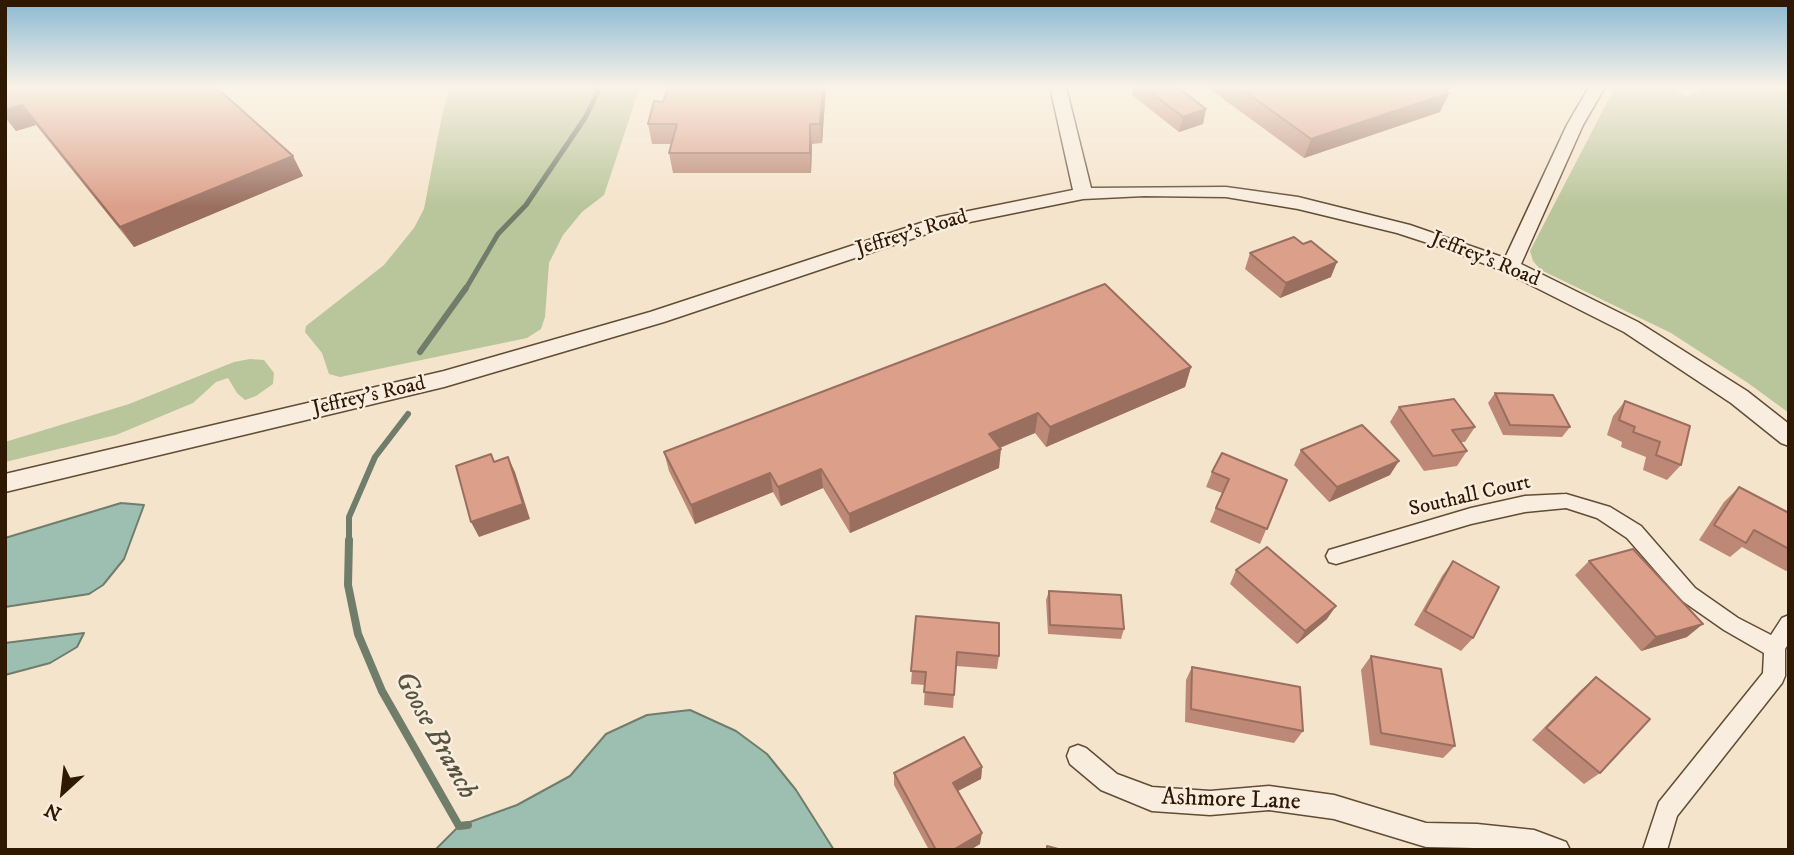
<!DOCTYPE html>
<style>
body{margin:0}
#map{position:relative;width:1794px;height:855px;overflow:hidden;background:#f5e4cc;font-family:"IM FELL DW Pica",serif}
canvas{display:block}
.frame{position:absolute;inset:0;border:7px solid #301902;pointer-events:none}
.north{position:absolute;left:28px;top:757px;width:70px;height:70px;-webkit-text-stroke:5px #f8edde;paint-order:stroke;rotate:207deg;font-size:19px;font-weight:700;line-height:28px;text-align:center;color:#301902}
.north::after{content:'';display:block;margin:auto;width:24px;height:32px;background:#301902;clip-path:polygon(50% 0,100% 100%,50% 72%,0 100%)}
</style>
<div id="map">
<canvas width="1794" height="855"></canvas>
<div class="frame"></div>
<div class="north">N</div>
</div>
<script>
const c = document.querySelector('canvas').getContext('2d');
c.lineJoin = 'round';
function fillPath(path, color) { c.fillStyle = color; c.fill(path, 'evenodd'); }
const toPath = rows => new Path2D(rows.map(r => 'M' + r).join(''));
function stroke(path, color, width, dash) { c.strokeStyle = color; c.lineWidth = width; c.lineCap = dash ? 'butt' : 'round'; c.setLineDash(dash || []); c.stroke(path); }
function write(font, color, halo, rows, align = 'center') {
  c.font = font + ' "IM FELL DW Pica",serif'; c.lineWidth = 5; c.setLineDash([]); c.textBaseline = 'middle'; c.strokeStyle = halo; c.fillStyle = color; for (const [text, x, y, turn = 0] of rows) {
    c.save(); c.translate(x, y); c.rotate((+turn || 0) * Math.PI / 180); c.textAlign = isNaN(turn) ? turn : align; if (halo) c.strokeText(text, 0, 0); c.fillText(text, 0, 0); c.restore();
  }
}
const green = toPath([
 [450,87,640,87,604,195,582,212,563,235,549,263,545,317,541,329,527,338,340,377,329,374,322,353,305,332,306,326,384,265,414,228,424,209,442,115],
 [1615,87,1677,87,1674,89,1686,96,1698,92,1704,87,1789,87,1789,413,1748,383,1671,333,1541,270,1533,261,1530,251],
 [250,359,264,360,274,373,273,384,256,396,245,400,237,393,228,378,216,382,193,403,116,435,5,462,5,442,129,404,234,362]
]);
const water = toPath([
 [121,503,144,505,124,559,103,585,89,594,5,607,5,538,121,503],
 [84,633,77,647,50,663,5,675,5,643,84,633],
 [690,710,736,731,767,754,796,790,834,850,435,850,459,826,517,805,570,776,606,734,647,715,690,710]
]);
const streamFar2 = toPath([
 [465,290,498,234,526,205,585,118,598,92,595,87]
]);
const streamFar1 = toPath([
 [420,352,466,288],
 [349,541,349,517,375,457,408,414]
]);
const stream = toPath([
 [349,540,348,585,358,634,382,691,459,826,468,825]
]);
const minor = toPath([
 [1566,494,1610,507,1641,526,1695,588,1738,618,1771,635,1782,618,1789,615,1789,643,1785,649,1785,676,1782,683,1677,816,1667,850,1643,850,1659,802,1763,673,1764,653,1724,630,1681,600,1627,538,1597,518,1566,508,1525,512,1471,524,1336,564,1329,562,1326,556,1329,550,1336,548,1471,508,1525,496,1566,494],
 [1078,745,1086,748,1117,774,1152,787,1210,791,1269,786,1334,795,1426,823,1477,824,1534,830,1566,842,1570,850,1426,847,1334,819,1269,810,1210,815,1152,811,1101,790,1070,764,1067,756,1070,748,1078,745]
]);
const tertiary = toPath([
 [1050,87,1066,87,1091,188,1226,187,1298,197,1410,225,1505,258,1567,125,1589,87,1605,87,1583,125,1521,264,1638,322,1747,391,1789,424,1789,446,1781,443,1731,403,1624,332,1503,271,1449,250,1397,233,1298,209,1226,197,1144,196,1083,199,950,226,664,322,444,387,5,492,5,474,444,371,650,312,939,217,1073,190,1050,87]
]);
const wall = toPath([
 [5,87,303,176,134,247,36,125,16,131,5,117],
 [826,87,822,143,812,144,811,173,673,173,669,153,671,144,652,144,648,124,663,102],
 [1133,87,1177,87,1206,109,1203,124,1179,132,1132,95],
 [1207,87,1455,87,1445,91,1449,93,1440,112,1304,158],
 [1250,253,1331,277,1280,298,1245,269],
 [1191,367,1185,387,1046,447,1035,433,1000,448,999,468,850,533,823,488,781,506,773,492,695,524,669,471,664,452],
 [1495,393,1570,427,1562,437,1503,435,1488,403],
 [1625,401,1681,465,1667,480,1643,470,1646,457,1621,447,1622,442,1607,435,1613,416],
 [1399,407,1475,427,1465,442,1461,442,1467,451,1457,466,1424,471,1390,422],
 [1301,450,1390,475,1329,502,1294,465],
 [1212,472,1287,480,1260,544,1210,522,1222,493,1206,487],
 [1739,487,1789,513,1789,569,1786,571,1742,547,1730,557,1699,540,1724,502],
 [1453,561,1473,638,1461,651,1414,625,1442,576],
 [1589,561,1687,637,1641,651,1575,575],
 [1236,570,1327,619,1297,644,1230,584],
 [1049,591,1124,629,1121,639,1048,634,1046,600],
 [916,616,999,656,997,669,956,666,953,708,924,705,925,685,911,684],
 [1371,656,1455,746,1443,758,1370,745,1361,670],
 [1192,667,1303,731,1294,743,1185,722,1186,680],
 [1596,677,1600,773,1584,784,1532,740,1581,690],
 [982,767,981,779,958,791,980,844,970,850,929,850,894,785,894,773]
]);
const shadedWall = toPath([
 [823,87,826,87,822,143,820,124],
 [1425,87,1456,87,1419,99],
 [1449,93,1440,112,1304,158,1311,139],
 [22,105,36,125,16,131,5,117,5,110],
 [1206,109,1203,124,1179,132,1183,117],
 [810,124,812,144,811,173,810,153],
 [293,156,303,176,134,247,120,227],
 [1337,262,1331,277,1280,298,1286,283],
 [1191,367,1185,387,1046,447,1050,427],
 [1038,413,1035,433,987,453,989,434],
 [1001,449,999,468,850,533,849,514],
 [508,457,515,472,530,519,479,537,471,522],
 [1399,461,1390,475,1329,502,1337,487],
 [821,469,823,488,781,506,778,487],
 [770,473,773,492,695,524,691,505],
 [1336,606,1327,619,1297,644,1305,631],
 [1703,624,1687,637,1641,651,1656,637],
 [982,767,981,779,952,794,953,783],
 [982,833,980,844,970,850,953,850]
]);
const building = toPath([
 [5,87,216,87,293,156,120,227,22,105,5,110,5,87],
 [668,87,823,87,820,124,810,124,810,153,669,153,677,124,648,124,654,101,663,102,668,87],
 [1144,87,1177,87,1206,109,1183,117,1144,87],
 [1239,87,1440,87,1449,93,1311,139,1239,87],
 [1294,237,1303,244,1311,241,1337,262,1286,283,1250,253,1294,237],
 [1105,284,1191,367,1050,427,1038,413,989,434,1001,449,849,514,821,469,778,487,770,473,691,505,664,452,1105,284],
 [1495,393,1553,395,1570,427,1510,425,1495,393],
 [1454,399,1475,427,1452,430,1467,451,1433,456,1399,407,1454,399],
 [1625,401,1690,426,1681,465,1656,455,1660,442,1633,432,1635,427,1619,420,1625,401],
 [1362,425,1399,461,1337,487,1301,450,1362,425],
 [1222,453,1287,480,1267,529,1216,508,1229,479,1212,472,1222,453],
 [491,454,494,462,508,457,523,504,471,522,456,466,491,454],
 [1739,487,1789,513,1789,549,1754,530,1746,543,1714,525,1739,487],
 [1267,547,1336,606,1305,631,1236,570,1267,547],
 [1633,549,1703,624,1656,637,1589,561,1633,549],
 [1453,561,1499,587,1473,638,1425,611,1453,561],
 [1049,591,1121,595,1124,629,1050,625,1049,591],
 [916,616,999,623,999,656,957,652,954,695,924,692,926,672,911,671,916,616],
 [1371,656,1441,669,1455,746,1381,733,1371,656],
 [1192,667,1300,687,1303,731,1191,709,1192,667],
 [1596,677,1650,719,1600,773,1546,728,1596,677],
 [964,737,982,767,953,783,982,833,953,850,936,850,894,773,964,737],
 [1047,846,1062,850,1047,850,1047,846]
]);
const streetNames = [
 ["Jeffrey's Road",912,234,-17],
 ["Jeffrey's Road",1485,260,22],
 ["Jeffrey's Road",369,397,-13],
 ["Southall Court",1470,497,-13]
];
const nearStreetnames = [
 ["Ashmore Lane",1231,801,2]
];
const nearWaternames = [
 ["Goose Branch",434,736,61]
];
fillPath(green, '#b9c59a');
fillPath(water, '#9dbfb1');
stroke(water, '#717d6b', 2);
stroke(streamFar2, '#717d6b', 5);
stroke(streamFar1, '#717d6b', 6);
stroke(stream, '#717d6b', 8);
stroke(minor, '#614c34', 3);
stroke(tertiary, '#614c34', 3);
fillPath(minor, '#f8edde');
fillPath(tertiary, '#f8edde');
fillPath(wall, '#bd8976');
fillPath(shadedWall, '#9a6f60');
fillPath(building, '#dc9f89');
stroke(building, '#9a6f60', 2);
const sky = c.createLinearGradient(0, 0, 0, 207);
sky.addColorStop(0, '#8ab8d2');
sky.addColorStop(0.42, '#faf3e8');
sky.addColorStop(1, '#faf3e800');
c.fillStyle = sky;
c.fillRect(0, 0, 1794, 207);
write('21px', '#301902', '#f8edde', streetNames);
write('24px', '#301902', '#f8edde', nearStreetnames);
write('italic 28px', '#56533f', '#f8edde', nearWaternames);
</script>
